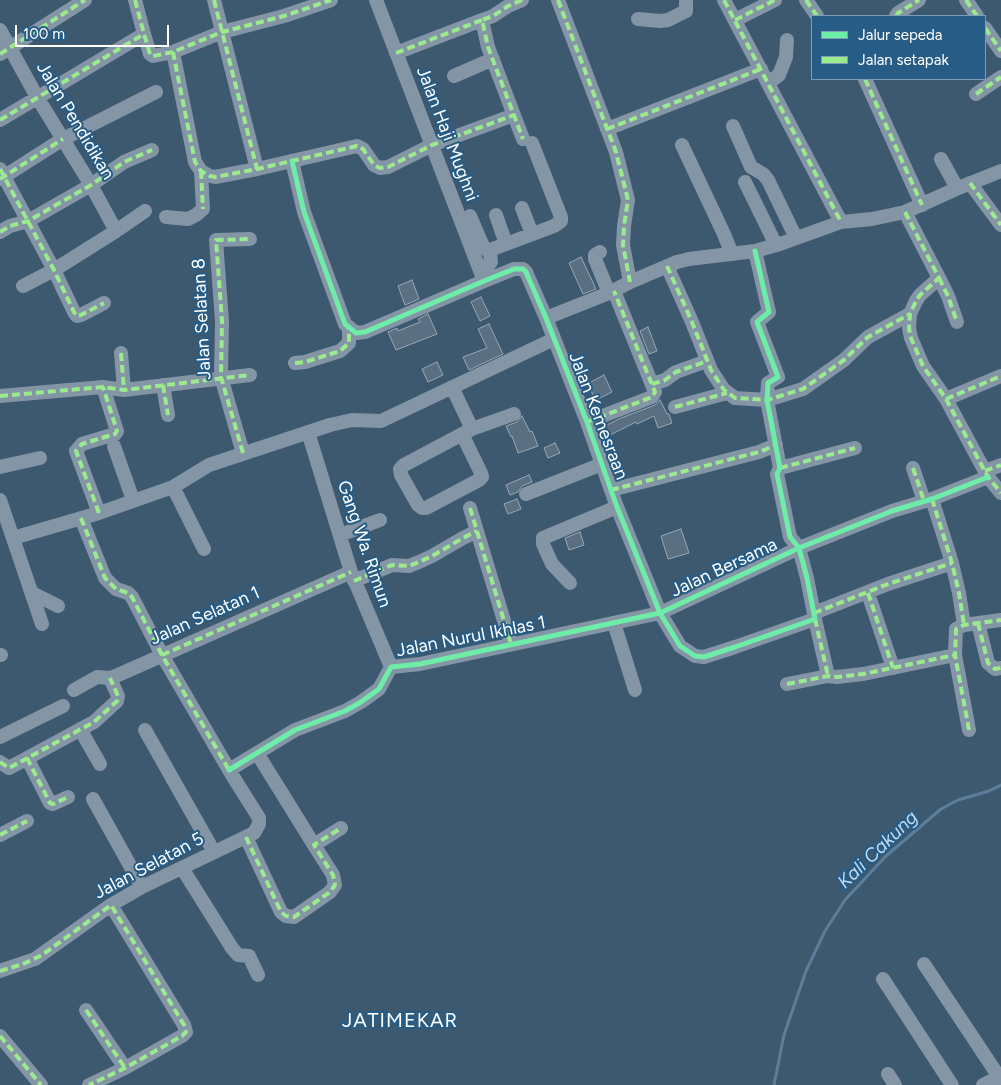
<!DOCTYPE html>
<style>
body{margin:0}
#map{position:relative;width:1001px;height:1085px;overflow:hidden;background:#3d5970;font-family:Figtree,sans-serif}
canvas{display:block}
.legend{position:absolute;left:811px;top:15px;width:175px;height:65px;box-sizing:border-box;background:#275c86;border:1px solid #7d9db6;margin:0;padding:6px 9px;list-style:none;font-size:15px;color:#fff}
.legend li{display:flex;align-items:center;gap:10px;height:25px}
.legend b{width:25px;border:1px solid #7d9db6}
.scale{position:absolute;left:15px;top:25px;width:154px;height:22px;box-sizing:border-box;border:2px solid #fff;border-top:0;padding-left:6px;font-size:15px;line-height:18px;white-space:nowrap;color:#fff;-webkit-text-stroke:4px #275c86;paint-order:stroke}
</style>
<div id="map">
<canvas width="1001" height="1085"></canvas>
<ul class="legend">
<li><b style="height:6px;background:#6deda7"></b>Jalur sepeda</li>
<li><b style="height:6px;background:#9bea8d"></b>Jalan setapak</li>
</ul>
<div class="scale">100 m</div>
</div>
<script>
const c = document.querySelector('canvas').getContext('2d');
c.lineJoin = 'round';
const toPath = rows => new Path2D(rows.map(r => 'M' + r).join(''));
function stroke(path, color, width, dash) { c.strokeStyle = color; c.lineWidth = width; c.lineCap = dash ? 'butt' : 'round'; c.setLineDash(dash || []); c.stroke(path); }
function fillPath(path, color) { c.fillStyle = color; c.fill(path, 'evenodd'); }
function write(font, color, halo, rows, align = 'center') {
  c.font = font + ' Figtree,sans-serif'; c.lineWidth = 4; c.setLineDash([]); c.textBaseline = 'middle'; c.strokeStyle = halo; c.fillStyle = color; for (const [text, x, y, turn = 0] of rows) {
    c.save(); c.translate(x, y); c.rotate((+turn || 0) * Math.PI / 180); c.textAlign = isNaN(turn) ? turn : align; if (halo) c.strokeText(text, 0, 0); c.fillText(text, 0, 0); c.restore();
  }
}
const stream = toPath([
 [774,1085,784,1035,806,971,825,931,845,900,886,856,941,809,958,800,989,791,1001,785]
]);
const building = toPath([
 [581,257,596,289,583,294,569,263,581,257],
 [412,280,419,299,405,305,398,286,412,280],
 [481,297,490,316,480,321,471,302,481,297],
 [428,314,437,334,396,350,388,332,397,328,398,331,420,322,418,319,428,314],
 [489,324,503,354,469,370,463,357,487,348,478,329,489,324],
 [648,327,657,351,649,354,640,331,648,327],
 [437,362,443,375,428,382,422,369,437,362],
 [604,375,612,392,596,400,587,384,604,375],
 [660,400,667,414,669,414,672,423,658,428,654,416,637,424,636,422,602,439,599,429,621,418,655,405,660,400],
 [522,416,530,432,532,431,538,446,518,453,512,436,511,437,506,426,517,422,522,416],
 [555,443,560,453,548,458,544,448,555,443],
 [529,475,532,482,522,486,518,492,510,495,506,485,529,475],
 [517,499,521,509,508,514,504,504,517,499],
 [681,529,689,553,668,559,661,536,681,529],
 [580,532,584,545,569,550,565,538,580,532]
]);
const minor = toPath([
 [135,0,144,34,150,54,153,56,173,52,222,32,284,16,331,0],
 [214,0,257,169],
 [376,0,484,281],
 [522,0,508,6,493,16,482,20,488,47,523,139],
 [558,0,616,152,628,200,624,226,623,245,630,282],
 [724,0,841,222],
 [806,0,817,16],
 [966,0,977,16],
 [896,16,898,13,919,0],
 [638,19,660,21,668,20,686,11,686,0],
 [735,20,775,0],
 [985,28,1001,51],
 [0,30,37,97,91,185,116,231],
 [173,52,195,162,201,171,210,176,215,177,257,169,357,146,363,149,374,165,380,168,388,167,432,145,514,115],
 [396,53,482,20],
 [0,54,85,0],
 [454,76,493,59],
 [865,79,922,205],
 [768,83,779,75,786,57,787,40],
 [976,94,1001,77],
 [0,120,144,34],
 [733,126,751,167,763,174,768,180,796,238],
 [607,129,761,69],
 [682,145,723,232,732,254],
 [941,159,957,188],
 [292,161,304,212,345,324,356,333,365,332,484,281,514,269,523,269,526,272,546,318,587,422,617,507,660,613,680,646,695,656,704,657,735,647,815,619,807,578,799,548,790,537,777,474,780,468,767,400,768,383,778,377,757,322,769,312,755,251],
 [0,169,54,270,74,312,77,316,81,315,104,303],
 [0,179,63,139,156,92],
 [745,182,776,245],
 [970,183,1001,225],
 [522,208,532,234],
 [905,212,939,278,920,295,916,301,910,314,909,328,911,338,923,366,946,399,988,477,1001,493],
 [496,215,506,244],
 [470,216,482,244,485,249,490,250,554,226,561,221,561,217,532,143],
 [166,217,188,219,196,215,203,209,201,171],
 [0,232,10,226,28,221,91,185,124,162,152,150],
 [600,252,595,255,595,259,609,293],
 [667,266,692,322,711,370,724,390,735,398,767,400,803,389,844,360,868,337,910,314],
 [481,273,491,262,490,250],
 [939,278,948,296,957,322],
 [23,286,54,270,116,231,145,211],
 [546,318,609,293,630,282,677,262,689,259,755,251,780,244,841,222,872,219,905,212,956,189,1001,171],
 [121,353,124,390],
 [295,363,305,362,340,351,349,343,349,329],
 [652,384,665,380,676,372,707,361],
 [163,385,168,415],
 [452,387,472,429,404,465,400,469,401,475,418,505,422,508,426,508,479,480,482,477,481,473,462,434],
 [0,396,103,387,124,390,250,375],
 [946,399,1001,376],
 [675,407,727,393],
 [587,422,652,397,655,392,614,291],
 [472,429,514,414],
 [308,432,351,572,391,667],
 [114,446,133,500],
 [243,453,221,377,222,321,216,240,250,239],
 [0,467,40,458],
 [780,468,855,448],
 [913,468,924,501],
 [985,471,1001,465],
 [173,487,204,549],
 [611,490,759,452,776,445],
 [526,494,602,464],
 [932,499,952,563,959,593,964,625],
 [0,500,42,624],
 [470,508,511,644],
 [99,513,76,451,82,444,115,434,117,431,103,387],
 [340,535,380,520],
 [13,538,99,513,173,487,209,465,330,425,352,420,381,421,554,339],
 [354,581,392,565,409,566,419,562,432,556,463,538,477,531],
 [570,583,552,564,543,544,543,538,617,507],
 [32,593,58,606],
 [868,593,893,668],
 [814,613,888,584,952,563],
 [815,619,828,676],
 [614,623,635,690],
 [978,623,988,663,995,669,1001,668],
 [0,655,1,655],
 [787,684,828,676,837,677,863,674,955,655],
 [74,690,97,677,110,678,118,675,351,572],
 [80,729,100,764],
 [145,730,214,852],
 [969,730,955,655,956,629,964,625,1001,620],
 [0,737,63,706],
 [257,753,314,845],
 [27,758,50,803,53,804,68,797],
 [0,762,9,768,94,722,117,701,118,696,110,678],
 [229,770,295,730,345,711,361,702,379,689,391,667,420,664,660,613,799,548,892,511,932,499,988,477],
 [93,799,142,887],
 [0,835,27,821],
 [246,837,281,912,286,916,294,917,330,892,335,885,333,875,314,845,341,828],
 [182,868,232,948,238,955,249,956,258,975],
 [924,964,999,1077,1001,1083],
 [0,971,35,959,111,905,142,887,254,833,259,824,259,818,232,775,162,655,132,597,128,593,116,589,105,578,81,518],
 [883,979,952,1085],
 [86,1010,125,1068],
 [0,1036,41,1085],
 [888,1074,895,1085],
 [89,1085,125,1068,182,1036,186,1032,184,1025,111,905],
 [983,1085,1001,1076]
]);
const quiet = toPath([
 [135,0,144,34,150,54,153,56,173,52,222,32,284,16,331,0],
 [214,0,257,169],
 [522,0,508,6,493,16,482,20,488,47,523,139],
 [558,0,616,152,628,200,624,226,623,245,630,282],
 [724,0,841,222],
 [806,0,817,16],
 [966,0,977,16],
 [896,16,898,13,919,0],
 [735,20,775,0],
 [985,28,1001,51],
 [173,52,195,162,201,171,210,176,215,177,257,169,357,146,363,149,374,165,380,168,388,167,432,145,514,115],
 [396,53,482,20],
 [0,54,85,0],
 [865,79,922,205],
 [976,94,1001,77],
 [0,120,144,34],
 [607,129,761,69],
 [0,169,54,270,74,312,77,316,81,315,104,303],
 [201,171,203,209],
 [0,179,63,139],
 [970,183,1001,225],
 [905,212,939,278,920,295,916,301,910,314,909,328,911,338,923,366,946,399,988,477,1001,493],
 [0,232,10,226,28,221,91,185,124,162,152,150],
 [667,266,692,322,711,370,724,390,735,398,767,400,803,389,844,360,868,337,910,314],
 [939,278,948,296,957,322],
 [121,353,124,390],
 [295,363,305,362,340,351,349,343,349,329],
 [652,384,665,380,676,372,707,361],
 [163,385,168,415],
 [0,396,103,387,124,390,250,375],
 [946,399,1001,376],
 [675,407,727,393],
 [587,422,652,397,655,392,614,291],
 [243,453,221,377,222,321,216,240,250,239],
 [780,468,855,448],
 [913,468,924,501],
 [985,471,1001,465],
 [611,490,759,452,776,445],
 [932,499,952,563,959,593,964,625],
 [470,508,511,644],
 [99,513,76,451,82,444,115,434,117,431,103,387],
 [81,518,105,578,116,589,128,593,132,597,162,655,229,770],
 [354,581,392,565,409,566,419,562,432,556,463,538,477,531],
 [868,593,893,668],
 [814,613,888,584,952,563],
 [815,619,828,676],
 [978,623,988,663,995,669,1001,668],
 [162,655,351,572],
 [787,684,828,676,837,677,863,674,955,655],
 [969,730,955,655,956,629,964,625,1001,620],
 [27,758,50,803,53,804,68,797],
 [0,762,9,768,94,722,117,701,118,696,110,678],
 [0,835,27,821],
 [246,837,281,912,286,916,294,917,330,892,335,885,333,875,314,845,341,828],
 [0,971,23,964,42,955,111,905,184,1025,186,1032,182,1036,125,1068,89,1085],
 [86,1010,125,1068],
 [0,1036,41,1085]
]);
const cycleway = toPath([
 [292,161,304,212,345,324,356,333,365,332,484,281,514,269,523,269,526,272,546,318,587,422,617,507,660,613,680,646,695,656,704,657,735,647,815,619,807,578,799,548,790,537,777,474,780,468,767,400,768,383,778,377,757,322,769,312,755,251],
 [229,770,295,730,345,711,361,702,379,689,391,667,420,664,660,613,799,548,892,511,932,499,988,477]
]);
const streetNames = [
 ["Jalan Pendidikan",75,121,59],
 ["Jalan Haji Mughni",447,134,69],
 ["Jalan Selatan 8",202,319,-93],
 ["Jalan Kemesraan",598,416,69],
 ["Gang Wa. Rimun",364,544,71],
 ["Jalan Bersama",724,568,-25],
 ["Jalan Selatan 1",205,616,-24],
 ["Jalan Nurul Ikhlas 1",471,637,-11],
 ["Jalan Selatan 5",149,866,-28]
];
const waterNames = [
 ["Kali Cakung",878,850,-44]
];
const quarterNames = [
 ["JATIMEKAR",400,1021]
];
stroke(stream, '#5b7e9b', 3);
fillPath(building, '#5a7082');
stroke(building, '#97a7b4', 1);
stroke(minor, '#8495a6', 14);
stroke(quiet, '#9bea8d', 4, [8, 4]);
stroke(cycleway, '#6deda7', 5);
write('18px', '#fff', '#275c86', streetNames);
write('italic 19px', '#bedaef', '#275c86', waterNames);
c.letterSpacing = '1px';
write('20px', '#fff', '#275c86', quarterNames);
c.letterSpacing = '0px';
</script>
